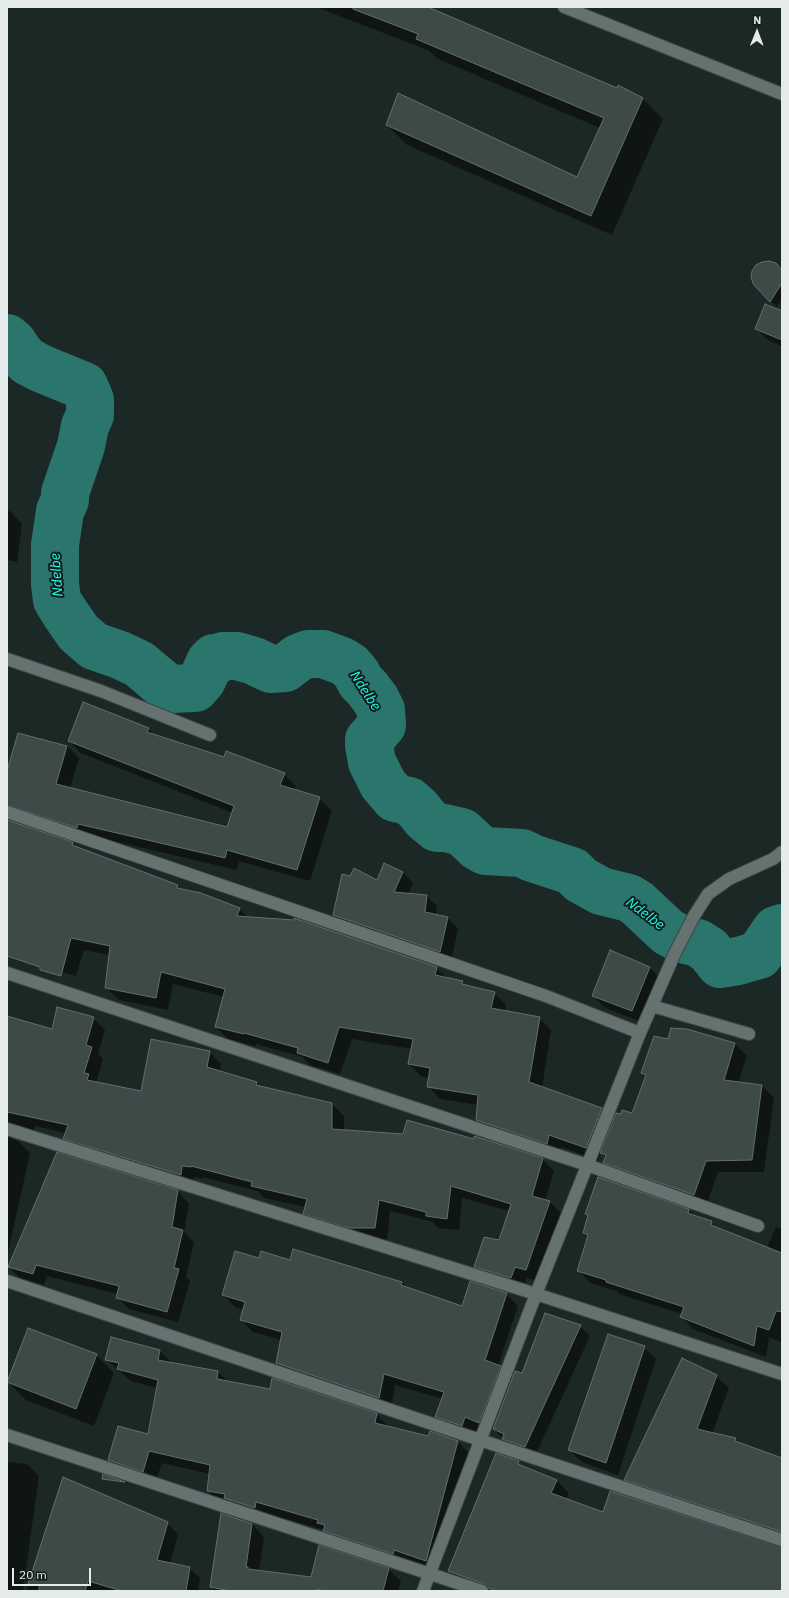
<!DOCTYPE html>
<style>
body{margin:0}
#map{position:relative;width:789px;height:1598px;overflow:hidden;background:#1c2826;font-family:"IBM Plex Sans",sans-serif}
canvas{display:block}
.frame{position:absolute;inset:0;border:8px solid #e4ebea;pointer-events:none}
.north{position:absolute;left:737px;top:12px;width:40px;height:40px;-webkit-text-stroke:3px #131e1c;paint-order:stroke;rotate:1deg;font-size:11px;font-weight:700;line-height:16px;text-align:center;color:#e4ebea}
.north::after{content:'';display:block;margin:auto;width:14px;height:18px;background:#e4ebea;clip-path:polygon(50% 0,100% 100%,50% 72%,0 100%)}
.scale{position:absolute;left:12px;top:1568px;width:79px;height:18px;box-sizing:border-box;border:2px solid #e4ebea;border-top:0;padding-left:5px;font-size:12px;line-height:14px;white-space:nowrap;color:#e4ebea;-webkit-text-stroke:3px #131e1c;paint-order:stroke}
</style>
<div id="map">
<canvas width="789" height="1598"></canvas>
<div class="frame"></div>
<div class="north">N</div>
<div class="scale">20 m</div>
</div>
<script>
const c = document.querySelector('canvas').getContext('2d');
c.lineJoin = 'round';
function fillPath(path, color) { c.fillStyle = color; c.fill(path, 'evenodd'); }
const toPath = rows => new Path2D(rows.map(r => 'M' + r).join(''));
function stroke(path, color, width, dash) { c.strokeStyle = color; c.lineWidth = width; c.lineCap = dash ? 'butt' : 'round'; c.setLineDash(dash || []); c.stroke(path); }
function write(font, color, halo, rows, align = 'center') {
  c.font = font + ' "IBM Plex Sans",sans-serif'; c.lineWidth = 4; c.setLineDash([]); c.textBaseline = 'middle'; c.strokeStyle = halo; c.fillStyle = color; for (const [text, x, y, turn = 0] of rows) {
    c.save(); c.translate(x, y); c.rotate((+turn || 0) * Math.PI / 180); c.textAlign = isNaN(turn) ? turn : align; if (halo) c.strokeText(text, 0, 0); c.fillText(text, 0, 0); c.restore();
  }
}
const shadow = toPath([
 [316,7,426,7,618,89,619,86,643,99,663,119,612,235,407,145,387,125,578,178,600,128,438,59,428,50],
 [782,271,782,299,777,307,754,284],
 [782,312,782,346,769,341,756,329],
 [7,511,10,511,22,524,17,562,7,560],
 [148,729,156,736,225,759,284,774,296,786,295,790,319,798,332,811,310,881,239,861,237,870,15,818,12,822,72,843,77,848,177,886,182,890,239,909,249,918,436,968,447,978,463,982,468,987,494,993,506,1005,505,1012,539,1018,551,1030,542,1088,602,1109,614,1121,622,1116,632,1114,646,1077,642,1073,669,1040,735,1044,747,1056,738,1083,762,1086,774,1098,764,1172,718,1172,706,1206,616,1175,604,1163,606,1158,601,1153,598,1160,561,1147,559,1155,489,1132,477,1120,478,1105,440,1099,428,1086,429,1078,421,1076,409,1064,412,1049,352,1039,340,1074,310,1065,303,1057,256,1044,256,1046,228,1039,216,1027,224,997,173,984,168,1010,119,1000,106,987,110,955,84,950,76,976,7,957,7,775,16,741,67,746,79,758,70,789,228,828,233,813,81,753,69,741],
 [403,872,413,883,408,894,426,896,437,906,436,915,448,918,458,929,451,962,345,926,334,915,378,881],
 [649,967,662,980,645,1023,605,1008,593,996],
 [93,1018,105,1030,98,1054,103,1059,96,1083,142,1092,209,1052,221,1064,220,1072,257,1083,261,1087,332,1104,344,1116,344,1131,542,1159,554,1171,545,1201,550,1202,562,1214,538,1281,527,1278,523,1290,487,1279,476,1267,500,1242,510,1211,462,1198,459,1230,438,1228,433,1222,390,1211,387,1240,361,1239,316,1225,304,1213,306,1207,264,1198,258,1191,202,1177,202,1179,194,1177,192,1186,76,1150,64,1138,66,1133,35,1126,33,1137,14,1135,11,1139,18,1141,30,1153,7,1257,7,1034,53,1030],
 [177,1191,189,1203,184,1232,194,1242,186,1277,190,1281,178,1322,129,1309,117,1297,118,1294,47,1276,44,1285,20,1278,9,1267],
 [688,1210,695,1217,711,1222,719,1230,767,1248,776,1227,782,1229,782,1339,781,1342,769,1337,766,1357,693,1329,681,1316,682,1314,619,1294,617,1291,590,1283,578,1270,588,1237,584,1233,589,1216,586,1213],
 [260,1259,291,1261,402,1282,408,1289,462,1307,506,1294,518,1306,498,1366,513,1379,523,1374,580,1326,590,1336,535,1456,513,1449,493,1428,491,1434,477,1428,474,1437,448,1429,436,1417,443,1399,395,1385,391,1410,289,1375,277,1363,282,1340,253,1332,241,1320,244,1310,235,1307,223,1295],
 [7,1293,9,1295,7,1305],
 [111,1339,160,1351,173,1364,218,1372,228,1382,376,1414,389,1427,429,1438,458,1442,470,1454,438,1573,337,1543,324,1530,268,1514,267,1520,221,1504,208,1491,210,1474,162,1463,155,1483,121,1472,109,1460,149,1436,157,1388,131,1381,106,1359],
 [644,1347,656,1359,618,1475,582,1462,569,1450],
 [96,1355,114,1373,94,1426,26,1400,8,1382],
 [716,1376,729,1388,712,1434,736,1439,740,1444,782,1459,782,1540,638,1492,625,1480],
 [8,1462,27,1464,39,1476,23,1591,7,1591],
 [518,1462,524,1468,556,1480,569,1493,566,1500,603,1514,782,1548,782,1591,484,1591,462,1583,449,1571],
 [63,1478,167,1523,178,1534,170,1564,189,1568,200,1578,198,1591,29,1591,27,1589],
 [252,1524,264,1537,259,1571,312,1578,388,1569,401,1581,398,1591,215,1591,211,1587]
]);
const river = toPath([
 [7,338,13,343,18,351,27,361,40,368,84,386,90,400,90,415,85,426,81,446,65,493,65,500,60,511,55,545,55,584,57,600,63,610,78,632,94,646,120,655,139,664,164,685,172,689,195,688,202,680,210,662,214,658,219,659,223,656,237,656,254,661,271,669,285,668,298,658,308,654,323,654,342,661,350,666,356,673,361,682,367,688,376,700,381,710,382,725,369,740,369,745,372,762,383,784,395,798,409,801,417,808,426,819,437,828,445,828,462,832,478,847,485,851,522,853,532,858,572,871,581,880,601,891,629,898,637,903,668,932,681,939,698,943,709,950,720,964,738,961,759,955,776,930,782,928]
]);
const building = toPath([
 [353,7,428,7,617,88,618,85,643,98,591,216,386,125,398,93,577,177,604,118,416,39,418,34,353,9,353,7],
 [769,261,776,263,782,270,782,283,770,302,754,285,751,278,752,271,756,265,762,262,769,261],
 [765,304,782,311,782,340,755,329,765,304],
 [83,702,149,728,147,732,224,757,226,751,285,773,280,785,320,797,297,870,227,850,225,858,78,824,77,828,7,805,7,771,18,733,67,746,56,784,227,827,234,806,68,741,83,702],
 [7,820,73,842,72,845,178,885,177,888,201,893,240,908,237,916,294,920,294,918,437,967,435,975,463,981,462,984,495,992,491,1008,540,1017,529,1082,602,1108,586,1148,549,1135,547,1144,476,1120,478,1095,427,1087,430,1068,408,1064,413,1039,339,1027,328,1063,297,1053,298,1048,244,1033,244,1034,215,1027,225,989,161,972,156,998,105,988,110,946,71,938,61,976,40,970,40,967,7,956,7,820],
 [384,863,403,872,394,892,427,895,425,912,448,917,440,952,333,915,342,874,350,876,354,868,377,880,384,863],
 [610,950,650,967,632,1011,592,996,610,950],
 [57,1007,94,1017,86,1045,92,1047,84,1073,89,1074,87,1080,141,1091,151,1039,210,1051,207,1067,257,1082,256,1085,332,1103,332,1129,403,1134,407,1120,474,1139,474,1136,543,1158,532,1196,550,1201,526,1270,515,1267,511,1278,474,1267,484,1237,499,1240,511,1204,451,1186,447,1219,426,1216,426,1212,379,1200,375,1228,348,1228,303,1214,307,1199,251,1186,252,1182,191,1166,191,1167,182,1166,181,1175,63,1139,68,1125,7,1112,7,1016,52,1029,57,1007],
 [671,1028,687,1029,735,1043,724,1080,762,1085,752,1160,706,1161,694,1195,603,1163,606,1155,600,1153,616,1113,621,1114,622,1110,632,1113,646,1075,641,1073,654,1036,668,1039,671,1028],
 [57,1152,178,1190,172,1227,183,1230,174,1268,179,1269,167,1312,116,1298,119,1286,36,1265,33,1274,8,1267,57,1152],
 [598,1177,689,1209,688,1213,690,1214,712,1221,711,1225,782,1253,782,1312,776,1311,769,1330,757,1326,754,1346,680,1317,684,1307,606,1282,606,1280,577,1271,588,1235,583,1233,588,1215,585,1214,598,1177],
 [293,1249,402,1282,401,1285,462,1306,470,1281,507,1293,485,1360,501,1366,479,1423,465,1417,462,1426,435,1417,444,1392,384,1374,379,1398,276,1363,282,1332,240,1320,245,1302,222,1295,235,1251,259,1258,261,1251,290,1260,293,1249],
 [545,1313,581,1325,525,1447,502,1439,504,1434,493,1429,515,1371,522,1373,545,1313],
 [28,1328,97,1354,76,1409,7,1382,28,1328],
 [608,1334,645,1346,606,1463,568,1450,608,1334],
 [111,1337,160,1350,158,1360,218,1371,217,1379,270,1389,272,1378,377,1413,375,1423,428,1436,430,1431,458,1441,426,1561,394,1550,393,1554,323,1531,325,1525,317,1523,318,1520,256,1502,255,1508,224,1498,225,1494,207,1491,210,1465,149,1451,143,1472,108,1460,118,1426,148,1434,158,1380,117,1369,119,1363,105,1360,111,1337],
 [682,1358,717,1375,697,1429,736,1438,735,1441,782,1458,782,1532,624,1480,682,1358],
 [496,1453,519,1461,518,1464,557,1480,551,1493,603,1512,610,1491,782,1547,782,1591,497,1591,488,1588,484,1584,448,1571,496,1453],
 [103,1474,125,1482,102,1479,103,1474],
 [63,1477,168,1522,157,1560,190,1567,186,1591,122,1591,88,1581,85,1591,38,1591,40,1586,28,1584,63,1477],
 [221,1513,252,1524,246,1567,248,1567,248,1569,311,1577,319,1545,389,1568,383,1591,324,1591,317,1589,316,1591,230,1591,210,1587,221,1513]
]);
const minor = toPath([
 [564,7,782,94],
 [7,659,101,691,210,735],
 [7,812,546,996,640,1033],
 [7,973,587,1165,758,1226],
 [652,1006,749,1034],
 [7,1129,536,1294,782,1374],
 [7,1281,480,1440,782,1540],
 [7,1435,482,1591],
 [423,1591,536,1294,640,1033,675,953,694,916,708,894,729,879,773,859,782,852]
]);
const waterNames = [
 ["Ndelbe",57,575,-94],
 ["Ndelbe",365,691,57],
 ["Ndelbe",645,914,37]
];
fillPath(shadow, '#0007');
stroke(river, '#2a756c', 48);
fillPath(building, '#3d4a48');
stroke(building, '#626f6d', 1);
stroke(minor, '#3b4544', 14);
stroke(minor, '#657270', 12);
write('italic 14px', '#20fce9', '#131e1c', waterNames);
</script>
